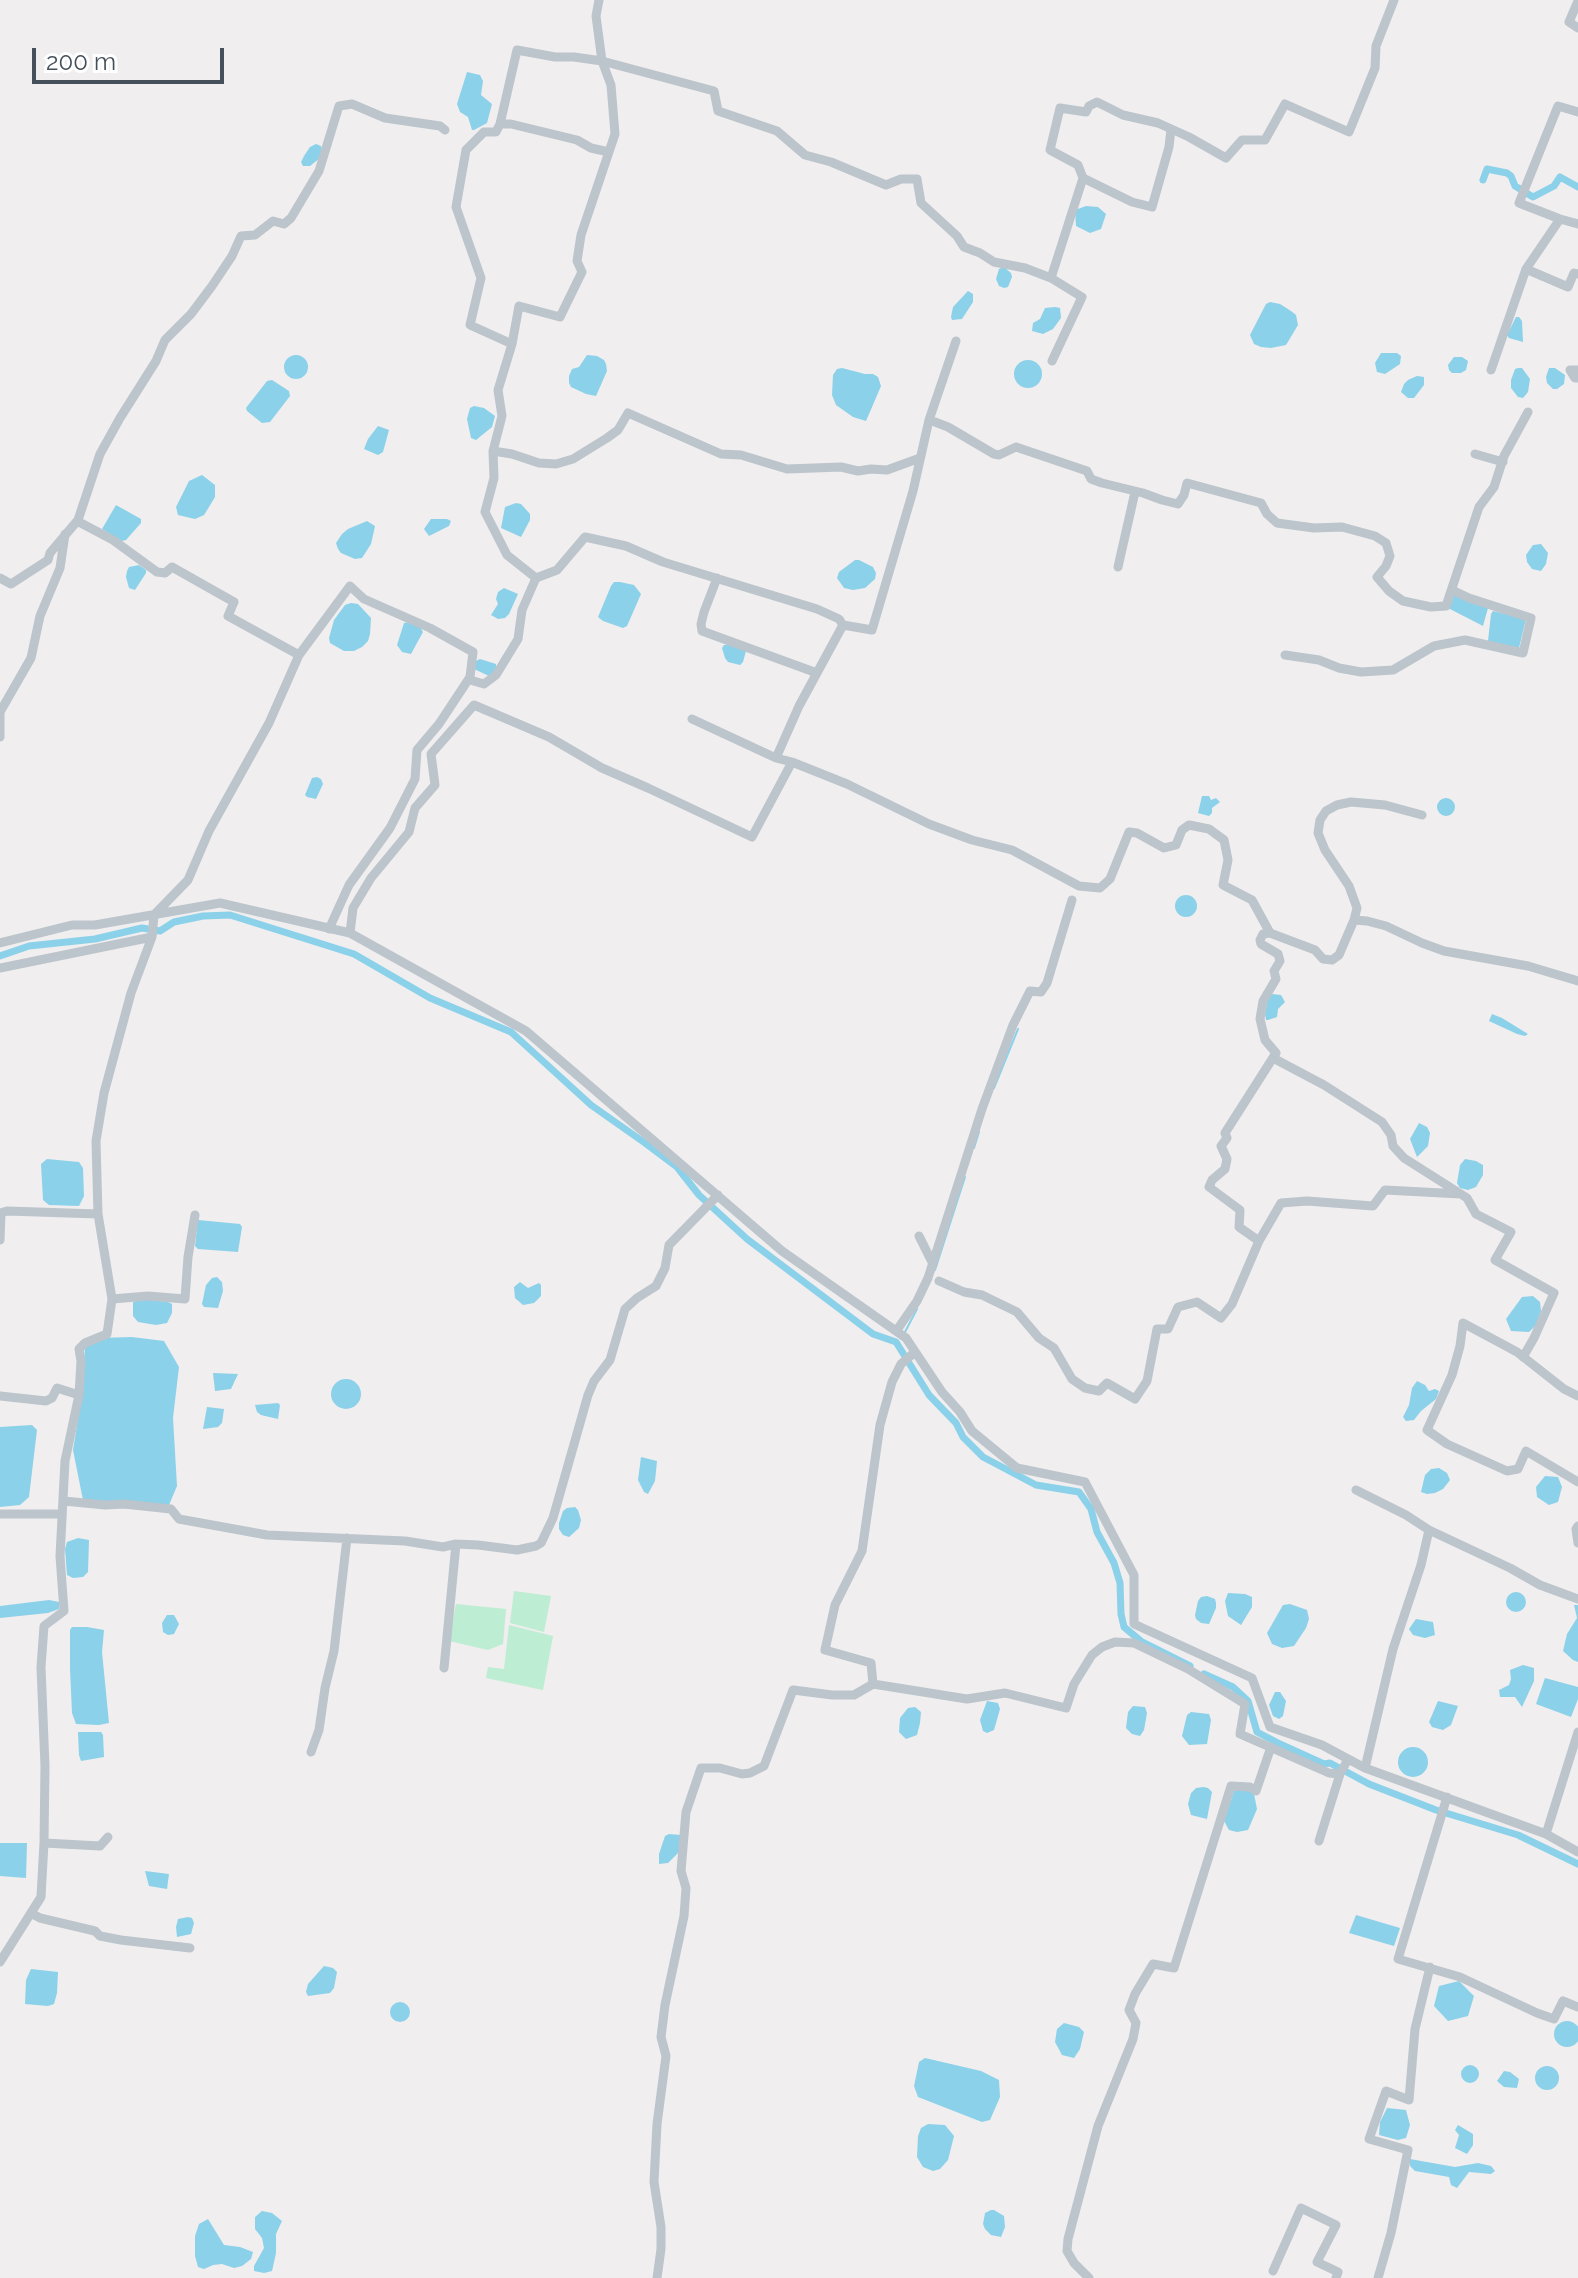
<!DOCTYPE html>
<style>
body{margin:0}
#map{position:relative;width:1578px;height:2278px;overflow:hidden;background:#f0eeee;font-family:Raleway,sans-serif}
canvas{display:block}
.scale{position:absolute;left:32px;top:48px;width:192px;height:36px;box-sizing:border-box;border:4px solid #46505a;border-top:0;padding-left:10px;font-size:24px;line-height:28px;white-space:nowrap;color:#46505a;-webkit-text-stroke:6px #fff;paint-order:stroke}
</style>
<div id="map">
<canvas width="1578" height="2278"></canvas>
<div class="scale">200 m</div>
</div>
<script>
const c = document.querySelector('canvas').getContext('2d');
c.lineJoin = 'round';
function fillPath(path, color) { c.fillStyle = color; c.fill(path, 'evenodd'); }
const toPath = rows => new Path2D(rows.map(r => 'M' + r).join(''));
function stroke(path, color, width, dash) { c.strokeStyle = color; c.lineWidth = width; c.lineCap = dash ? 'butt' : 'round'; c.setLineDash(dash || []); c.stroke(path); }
const green = toPath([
 [514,1591,551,1596,544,1632,510,1623],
 [456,1604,506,1609,503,1644,488,1650,449,1641],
 [509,1625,553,1636,543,1690,486,1678,488,1667,504,1669]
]);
const water = toPath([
 [467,72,480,75,483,81,481,95,492,104,487,123,474,130,472,130,468,117,460,112,457,104],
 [316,144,321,146,323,152,320,158,310,166,303,166,301,162,304,156,310,147],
 [1086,206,1098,207,1106,214,1101,229,1090,233,1076,226,1075,210],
 [1004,267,1011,273,1012,277,1008,287,1004,288,999,286,996,279,999,269],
 [968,291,973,294,973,302,962,319,952,320,951,317,953,307],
 [1270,302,1280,304,1291,311,1296,315,1298,325,1286,345,1271,348,1261,347,1254,344,1250,335,1266,304],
 [1055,307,1060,308,1061,318,1053,329,1043,334,1032,331,1033,323,1040,319,1045,308],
 [1516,317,1519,317,1522,321,1523,342,1509,338,1507,335],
 [1381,353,1397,353,1401,356,1400,364,1385,374,1377,372,1375,363],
 '284 367a12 12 0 1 1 24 0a12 12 0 1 1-24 0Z',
 [587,355,597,356,604,360,606,364,607,371,596,396,586,394,571,387,569,383,569,376,572,369,579,367],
 [1454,357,1462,357,1468,361,1466,370,1461,373,1452,373,1449,370,1448,365],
 '1014 374a14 14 0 1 1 28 0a14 14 0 1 1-28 0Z',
 [842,368,865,374,873,374,878,377,881,386,866,421,853,417,836,405,832,395,833,375,837,369],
 [1518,368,1522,368,1530,379,1528,392,1523,398,1518,397,1511,388,1511,380,1515,369],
 [1549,368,1555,368,1565,375,1564,384,1557,389,1553,389,1547,383,1546,377],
 [1417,376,1424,377,1424,385,1414,398,1408,398,1401,392,1404,384,1408,380],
 [272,380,289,391,290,396,270,422,262,423,247,411,246,408,267,381],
 [474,406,484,408,495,416,492,427,476,440,471,438,467,419,470,408],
 [378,426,389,430,383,452,378,455,364,449,368,439],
 [202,475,215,485,215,497,209,507,204,515,195,519,178,515,176,507,189,481],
 [516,503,521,504,530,514,530,520,521,537,501,528,505,507],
 [116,505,141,519,141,523,126,540,122,541,102,529],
 [431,519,447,519,451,521,449,526,429,536,424,529],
 [367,521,375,526,371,544,362,558,355,559,341,553,338,549,336,543,342,534,348,529],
 [1541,544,1548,553,1546,564,1541,571,1532,569,1527,562,1526,555,1533,545],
 [855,560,859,560,873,567,876,573,875,579,865,588,853,590,844,588,837,578,839,572],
 [139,565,146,570,146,573,135,590,129,588,126,577,127,571,129,567],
 [620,582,634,585,641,594,627,626,623,628,603,621,598,617,611,586,614,582],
 [504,588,518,594,509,614,505,618,498,619,491,615,498,604,496,599,498,592],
 [1452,594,1488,608,1483,626,1448,608],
 [351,603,358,604,371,618,370,634,368,641,362,647,354,651,344,651,330,643,329,638,334,620,345,605],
 [1493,611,1526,619,1519,648,1488,641,1491,614],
 [409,622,420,627,423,632,411,654,402,652,397,645,404,623],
 [724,645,730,645,746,651,743,662,740,665,728,662,725,658,722,648],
 [480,659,496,664,496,669,489,676,474,669,476,661],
 [317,777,321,779,323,784,316,799,307,797,305,795,312,778],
 [1202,796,1209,796,1211,800,1216,798,1220,802,1212,808,1212,813,1209,816,1198,813],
 '1437 807a9 9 0 1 1 18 0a9 9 0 1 1-18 0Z',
 '1175 906a11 11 0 1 1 22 0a11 11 0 1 1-22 0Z',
 [1272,994,1281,995,1285,1002,1278,1009,1277,1017,1268,1020,1266,1020,1265,1014,1268,998],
 [1492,1014,1502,1018,1528,1034,1525,1036,1517,1034,1489,1021],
 [1419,1123,1427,1127,1430,1133,1428,1146,1417,1157,1410,1139],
 [47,1159,79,1162,83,1168,84,1196,79,1206,49,1205,43,1200,41,1164],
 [1465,1159,1476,1161,1483,1165,1483,1175,1476,1187,1468,1190,1460,1188,1457,1183,1460,1165],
 [198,1220,240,1224,242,1227,238,1252,198,1249,195,1246],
 [217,1277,222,1282,223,1291,218,1308,204,1307,202,1304,206,1285,212,1278],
 [520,1282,528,1288,539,1283,541,1285,541,1296,534,1303,523,1305,515,1298,514,1287],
 [1533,1296,1540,1302,1541,1311,1536,1325,1529,1332,1511,1331,1506,1319,1522,1297],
 [143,1299,168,1302,172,1304,172,1313,167,1323,156,1325,138,1322,133,1316,133,1302],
 [132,1337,164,1341,179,1367,173,1418,177,1486,169,1505,83,1500,73,1450,80,1407,85,1348,98,1338],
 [213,1373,238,1374,231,1389,215,1391],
 '331 1394a15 15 0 1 1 30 0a15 15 0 1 1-30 0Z',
 [1417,1381,1425,1385,1429,1391,1435,1389,1439,1391,1436,1399,1421,1411,1414,1420,1406,1421,1403,1417,1409,1405,1412,1388],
 [278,1403,280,1405,278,1419,261,1415,257,1412,255,1405],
 [207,1407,224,1409,222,1423,218,1427,203,1429],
 [32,1425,37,1430,29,1497,20,1505,0,1507,0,1427],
 [641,1457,657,1461,655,1481,648,1494,644,1492,638,1480],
 [1439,1468,1447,1473,1450,1480,1443,1489,1435,1493,1427,1494,1421,1492,1425,1475,1431,1469],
 [1545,1476,1558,1477,1562,1487,1558,1502,1549,1505,1537,1497,1536,1487],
 [575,1507,578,1510,581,1520,579,1528,569,1537,563,1535,559,1529,559,1523,563,1511,567,1508],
 [78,1538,89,1540,88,1572,83,1577,73,1578,67,1575,65,1549,67,1542],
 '1506 1602a10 10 0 1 1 20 0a10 10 0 1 1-20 0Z',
 [1228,1593,1245,1594,1252,1597,1252,1607,1241,1625,1228,1616,1225,1601],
 [1207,1596,1215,1599,1216,1603,1216,1608,1209,1624,1201,1623,1196,1619,1195,1615,1198,1601,1201,1597],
 [49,1600,59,1602,59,1609,48,1613,0,1618,0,1606],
 [1290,1604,1307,1610,1309,1619,1306,1628,1294,1646,1282,1648,1272,1644,1267,1633,1283,1605],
 [1574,1605,1578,1605,1578,1662,1573,1660,1563,1651,1567,1634,1577,1618],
 [167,1615,174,1615,179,1624,174,1634,168,1635,163,1632,162,1623],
 [1416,1619,1433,1622,1435,1635,1425,1638,1413,1635,1409,1629],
 [72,1627,87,1627,104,1630,102,1652,109,1723,99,1725,76,1724,72,1713,70,1669,70,1630],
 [1523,1665,1534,1668,1534,1681,1522,1707,1515,1697,1500,1697,1499,1690,1509,1685,1511,1679,1510,1670],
 [1545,1678,1578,1687,1578,1699,1571,1717,1536,1704],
 [1275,1692,1280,1692,1286,1701,1283,1716,1279,1719,1273,1716,1269,1705],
 [987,1701,998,1703,1000,1709,994,1730,987,1733,983,1731,980,1720],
 [1438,1701,1458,1706,1451,1725,1443,1730,1432,1727,1429,1722],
 [1133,1706,1145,1707,1147,1713,1144,1730,1140,1736,1132,1734,1126,1728,1128,1712],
 [915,1707,921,1712,920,1723,917,1735,906,1739,899,1732,900,1718,908,1708],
 [1191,1712,1209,1714,1211,1720,1207,1744,1189,1745,1182,1736,1187,1715],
 [78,1732,101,1732,103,1735,104,1757,81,1761,79,1755],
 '1398 1762a15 15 0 1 1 30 0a15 15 0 1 1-30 0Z',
 [1203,1787,1208,1788,1212,1792,1207,1819,1191,1815,1188,1804,1191,1793,1196,1788],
 [1238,1789,1250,1791,1254,1794,1257,1809,1248,1830,1237,1832,1229,1830,1224,1821,1234,1791],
 [669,1834,681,1835,679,1852,668,1863,659,1864,659,1854,665,1836],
 [0,1843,27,1843,26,1878,0,1876],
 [145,1871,169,1874,167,1889,149,1886],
 [1356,1915,1400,1928,1394,1946,1349,1933],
 [188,1917,192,1918,194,1923,191,1934,177,1937,176,1927,178,1919],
 [324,1966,333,1968,337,1972,334,1988,330,1993,308,1996,306,1992,308,1984],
 [31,1969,58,1972,57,1993,54,2004,48,2006,25,2004,26,1980],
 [1459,1981,1474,1996,1468,2016,1448,2021,1434,2006,1439,1986],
 '390 2012a10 10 0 1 1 20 0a10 10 0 1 1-20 0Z',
 '1554 2034a13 13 0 1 1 26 0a13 13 0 1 1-26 0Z',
 [1064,2023,1079,2027,1084,2032,1080,2049,1074,2058,1062,2055,1055,2042,1057,2029],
 [925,2058,981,2071,999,2080,1000,2097,990,2120,982,2122,918,2097,914,2086,919,2062],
 '1461 2074a9 9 0 1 1 18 0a9 9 0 1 1-18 0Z',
 '1535 2078a12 12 0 1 1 24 0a12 12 0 1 1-24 0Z',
 [1504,2071,1510,2072,1519,2079,1517,2088,1504,2087,1497,2081],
 [1387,2108,1406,2110,1410,2125,1406,2138,1398,2140,1379,2135,1380,2122],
 [928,2124,945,2125,954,2136,948,2160,940,2169,933,2171,923,2167,917,2157,918,2136,921,2128],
 [1458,2125,1473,2134,1473,2145,1467,2154,1455,2148,1459,2135,1455,2130],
 [1410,2159,1455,2167,1478,2163,1491,2166,1495,2171,1491,2174,1469,2172,1457,2188,1451,2185,1449,2177,1415,2171,1410,2166],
 [991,2210,994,2210,1004,2216,1005,2227,1001,2237,991,2235,985,2229,983,2224,985,2213],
 [262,2211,272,2213,282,2221,276,2234,276,2253,272,2271,264,2273,254,2271,254,2266,264,2248,262,2238,255,2229,255,2217],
 [208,2219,224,2245,240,2247,253,2252,251,2259,242,2266,234,2268,222,2264,213,2265,204,2269,198,2267,195,2256,195,2236,199,2224]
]);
const stream = toPath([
 [994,1088,1018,1029],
 [974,1148,979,1132],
 [935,1270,965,1177],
 [905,1332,917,1309]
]);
const canal = toPath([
 [1483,180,1487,169,1507,173,1511,176,1515,186,1533,197,1554,186,1560,177,1578,187],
 [0,956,29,946,95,939,142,928,160,931,174,922,203,916,230,915,354,954,430,998,511,1032,591,1105,645,1143,677,1167,699,1195,747,1239,873,1334,896,1342,929,1395,956,1423,963,1437,983,1457,1036,1485,1079,1492,1091,1509,1097,1532,1114,1563,1120,1583,1121,1614,1124,1627,1142,1642,1190,1666],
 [1204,1674,1233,1687,1248,1701,1257,1732,1280,1744,1324,1764,1330,1763,1369,1784,1436,1810,1518,1835,1578,1864]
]);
const minor = toPath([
 [1578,1,1569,22,1578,28],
 [1578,112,1558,106,1519,203,1560,219,1578,224],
 [500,124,511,124,577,140,591,148,609,152],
 [1083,178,1132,202,1152,207,1169,147,1171,129],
 [1560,219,1526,269,1568,287,1574,273,1578,274],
 [1051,278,1082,297,1052,361],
 [512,344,470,325,481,278,456,207,466,150,484,132,496,132,500,124,517,50,555,57,574,57,602,61,714,91,718,111,777,131,805,155,831,162,886,185,901,179,917,179,921,203,957,236,964,247,980,253,994,262,1025,268,1051,278,1083,178,1078,165,1050,150,1060,108,1086,112,1089,106,1097,102,1123,115,1158,123,1189,137,1226,158,1242,140,1265,140,1285,104,1349,132,1375,68,1376,46,1394,0],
 [1491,370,1526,269],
 [1578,370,1570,370,1575,378,1578,378],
 [935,422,948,427,994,454,999,455,1016,447,1087,471,1091,479,1102,483,1143,493,1162,500,1178,504,1184,495,1187,483,1261,503,1267,514,1277,523,1314,528,1342,527,1375,536,1386,543,1390,556,1386,566,1377,577,1389,591,1403,601,1431,607,1446,606,1479,507,1494,487,1504,456,1528,412],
 [493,451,512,454,539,463,556,464,573,459,607,438,618,430,628,413,721,454,741,455,787,469,841,467,858,471,871,469,887,470,920,458],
 [1475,454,1503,462],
 [77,521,113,540,157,572,165,573,172,567,234,602,228,616,299,655],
 [1118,567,1135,492],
 [0,578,11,584,48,560,50,553,78,520,100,454,120,418,156,361,165,340,191,314,212,286,232,256,241,236,255,235,273,221,284,224,291,218,319,171,339,106,352,104,385,118,440,126,445,130],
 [536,578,557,570,585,537,626,546,663,562,817,609,839,619,843,625],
 [717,578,704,612,701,624,702,631,817,673],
 [1285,655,1319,660,1339,668,1361,672,1393,670,1434,646,1465,640,1523,653,1531,618,1469,598,1452,590],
 [692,719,776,758],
 [0,737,0,712,31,658,40,616,60,568,65,534],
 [792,762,776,758,799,706,843,625,872,630,913,491,929,420,956,341],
 [1354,920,1357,908,1349,886,1325,850,1318,833,1320,820,1326,811,1337,805,1351,802,1385,805,1422,815],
 [329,929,349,885,390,828,415,779,417,750,439,724,470,677,470,680,484,684,496,675,518,639,522,610,536,578,507,555,485,512,494,478,493,451,502,416,498,390,512,344,519,306,560,317,582,272,577,261,581,235,615,134,611,85,602,61,596,16,599,0],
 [350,933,353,908,371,878,409,832,415,808,435,785,431,754,474,705,549,737,602,768,648,788,752,837,792,762,847,784,929,824,972,840,1012,850,1079,886,1100,888,1110,879,1129,832,1137,833,1164,848,1176,845,1182,830,1189,825,1209,829,1224,840,1228,860,1223,885,1252,900,1270,933,1315,950,1323,959,1332,960,1339,955,1354,920,1367,921,1386,926,1422,943,1444,951,1528,966,1578,981],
 [0,943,72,925,95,925,220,903,350,933,526,1031,782,1251,906,1338,942,1392,960,1412,972,1431,1017,1468,1085,1482,1134,1575,1134,1624,1252,1678,1270,1727,1322,1745,1365,1768,1546,1834,1578,1852],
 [0,968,152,937],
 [1273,1058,1324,1085,1382,1122,1391,1135,1393,1146,1404,1158,1467,1198,1476,1214,1511,1232,1495,1260,1554,1293,1534,1338,1523,1357],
 [919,1236,933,1264],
 [0,1240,1,1213,7,1211,98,1214],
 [1259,1241,1281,1203,1307,1201,1373,1206,1385,1190,1461,1194],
 [939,1281,964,1292,982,1295,1017,1312,1039,1338,1054,1348,1072,1379,1085,1388,1099,1391,1107,1383,1135,1399,1147,1381,1157,1329,1168,1329,1178,1307,1197,1302,1221,1318,1232,1304,1259,1241,1239,1227,1240,1210,1209,1187,1212,1180,1225,1169,1227,1159,1221,1146,1227,1138,1225,1133,1276,1053,1265,1040,1260,1019,1263,1001,1276,979,1274,971,1280,961,1278,954,1261,944,1260,940,1263,934,1270,933],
 [112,1299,148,1296,185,1299,188,1257,195,1215],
 [897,1330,917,1301,928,1278,982,1109,1013,1025,1030,991,1041,992,1047,983,1072,900],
 [0,1396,46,1401,52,1398,57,1388,79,1395],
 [1578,1396,1564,1389,1517,1352,1463,1323,1460,1346,1452,1375,1427,1430,1447,1444,1507,1471,1518,1469,1526,1451,1578,1482],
 [1356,1490,1406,1515,1429,1530],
 [64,1501,105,1505,124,1504,171,1509,179,1519,267,1535,405,1541,443,1547,456,1544,478,1545,517,1550,536,1546,541,1543,553,1518,588,1395,594,1381,610,1360,625,1309,637,1298,656,1286,665,1268,669,1245,718,1195],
 [0,1514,62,1514],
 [1578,1526,1576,1529,1578,1543],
 [444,1668,456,1544],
 [873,1684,871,1663,825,1650,835,1605,862,1551,880,1425,892,1382,901,1364,915,1352],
 [311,1752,319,1730,325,1688,334,1651,347,1538],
 [1365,1768,1393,1649,1421,1565,1429,1530,1510,1568,1540,1585,1578,1599],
 [1447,1797,1398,1959,1460,1977,1537,2013,1554,2019,1563,2001,1578,2007],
 [1546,1834,1578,1732],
 [1319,1841,1340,1774,1348,1759],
 [44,1843,100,1846,108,1837],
 [31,1913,40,1918,95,1931,100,1936,121,1940,190,1948],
 [0,1962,41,1897,44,1843,45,1766,41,1667,44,1626,64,1611,60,1556,65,1461,79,1395,81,1361,79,1349,85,1343,107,1334,112,1299,98,1214,96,1141,104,1093,131,993,152,937,154,915,188,880,209,831,269,723,299,655,350,586,364,599,430,628,473,652,470,677],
 [1273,2271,1301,2208,1336,2225,1317,2262,1338,2272,1336,2278],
 [657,2278,661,2249,661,2227,654,2182,657,2124,666,2056,661,2037,665,2005,684,1916,686,1888,681,1871,686,1812,701,1768,720,1768,742,1774,750,1773,764,1766,793,1690,832,1695,854,1695,873,1684,967,1699,1005,1693,1066,1708,1074,1684,1092,1655,1102,1647,1115,1642,1134,1643,1188,1669,1245,1704,1240,1734,1329,1773,1340,1774],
 [1089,2278,1074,2263,1067,2251,1068,2239,1098,2126,1133,2039,1136,2023,1129,2010,1135,1994,1153,1964,1174,1968,1231,1786,1250,1787,1256,1791,1271,1747],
 [1378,2278,1391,2233,1408,2150,1369,2139,1386,2091,1409,2100,1415,2029,1430,1967]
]);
fillPath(green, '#bdedd2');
fillPath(water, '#8bd1e9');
stroke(stream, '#8bd1e9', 2);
stroke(canal, '#8bd1e9', 7);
stroke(minor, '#bcc4cc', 9);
</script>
